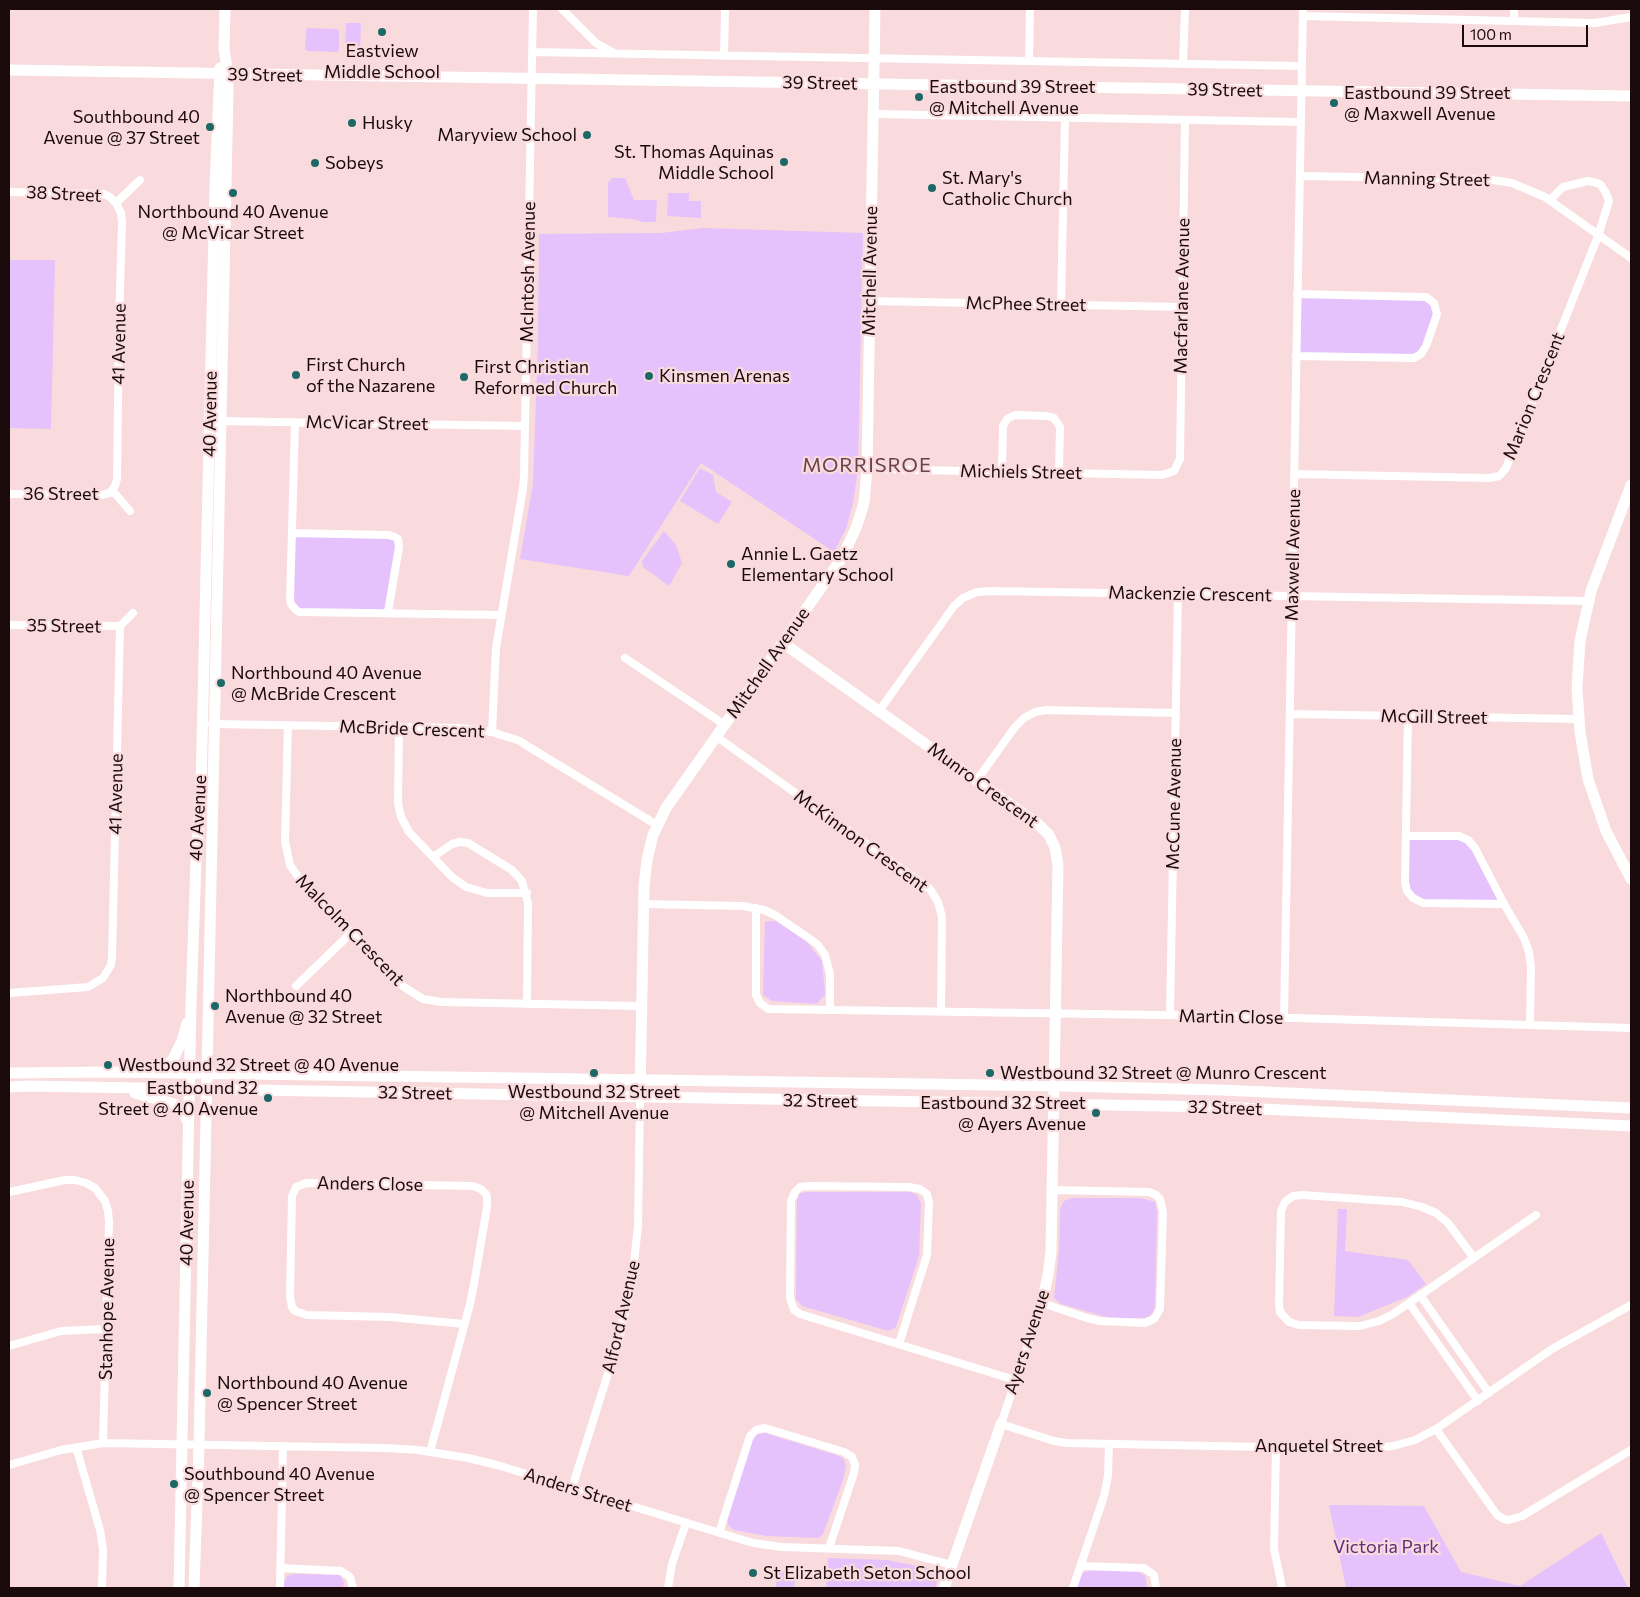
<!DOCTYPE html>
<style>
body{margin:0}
#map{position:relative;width:1640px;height:1597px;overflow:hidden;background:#f9dadd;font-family:Commissioner,sans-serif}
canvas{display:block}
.frame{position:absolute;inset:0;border:10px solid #1a0a0c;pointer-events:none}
.scale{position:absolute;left:1462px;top:25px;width:126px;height:22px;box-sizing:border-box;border:2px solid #1a0a0c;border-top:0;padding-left:6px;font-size:15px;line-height:18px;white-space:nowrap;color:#1a0a0c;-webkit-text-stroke:4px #f9dadd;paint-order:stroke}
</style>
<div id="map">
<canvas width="1640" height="1597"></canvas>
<div class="frame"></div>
<div class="scale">100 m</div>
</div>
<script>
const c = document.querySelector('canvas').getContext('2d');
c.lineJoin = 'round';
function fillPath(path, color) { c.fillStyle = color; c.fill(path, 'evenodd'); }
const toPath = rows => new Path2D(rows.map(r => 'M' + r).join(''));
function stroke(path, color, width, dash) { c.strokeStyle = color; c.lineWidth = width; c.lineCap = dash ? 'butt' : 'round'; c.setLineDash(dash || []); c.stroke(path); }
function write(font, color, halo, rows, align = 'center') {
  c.font = font + ' Commissioner,sans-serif'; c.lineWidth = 4.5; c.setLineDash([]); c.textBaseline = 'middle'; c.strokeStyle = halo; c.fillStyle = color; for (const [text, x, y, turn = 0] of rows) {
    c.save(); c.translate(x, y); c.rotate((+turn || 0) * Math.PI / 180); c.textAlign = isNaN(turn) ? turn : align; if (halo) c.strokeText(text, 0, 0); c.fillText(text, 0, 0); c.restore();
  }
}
const green = toPath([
 [346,23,361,23,360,51,345,51],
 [307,28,337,29,339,31,339,50,337,52,307,51,305,49,306,30],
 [612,178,625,178,634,200,657,200,656,222,644,222,632,219,608,217,608,183],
 [668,193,689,193,689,201,701,201,701,218,667,216],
 [703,228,863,233,858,469,853,503,846,529,834,552,701,463,629,576,520,559,533,484,538,342,539,234,661,233],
 [9,260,55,260,51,429,9,428],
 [1297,294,1426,297,1437,314,1418,356,1296,356],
 [700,468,713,475,716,492,732,502,718,524,680,501],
 [664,531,676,545,682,563,669,586,643,567,642,561],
 [292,533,389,535,398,539,388,612,299,612,290,600],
 [1407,836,1468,840,1504,904,1423,903,1407,891],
 [776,921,806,941,822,961,825,994,817,1004,772,1001,763,995,765,922],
 [807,1192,910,1192,917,1195,921,1203,919,1256,896,1327,889,1331,802,1306,796,1299,797,1200,800,1193],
 [1072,1198,1141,1198,1155,1202,1157,1212,1155,1301,1154,1311,1148,1317,1140,1318,1110,1318,1061,1304,1054,1298,1059,1251,1060,1209,1064,1201],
 [1338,1209,1347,1209,1345,1251,1408,1260,1426,1284,1407,1297,1358,1317,1334,1316],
 [765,1433,836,1455,843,1458,846,1466,843,1480,823,1534,819,1538,766,1536,734,1530,728,1525,727,1518,752,1441,757,1434],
 [1329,1505,1424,1506,1461,1572,1520,1586,1601,1533,1628,1588,1346,1588],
 [828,1558,887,1560,936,1570,938,1576,935,1588,826,1588],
 [1092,1570,1137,1571,1145,1576,1147,1588,1077,1588,1081,1575,1085,1572],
 [777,1571,796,1573,794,1588,776,1588],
 [294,1574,340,1575,344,1583,343,1588,284,1588,284,1582,287,1576]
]);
const street = toPath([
 [562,9,596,43,614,53],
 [1303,16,1595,23,1631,17],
 [1514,21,1514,9],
 [532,52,1302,66],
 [724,56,725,9],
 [1029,61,1030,9],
 [1183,63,1185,9],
 [874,114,1300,122],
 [1300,176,1487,179,1512,183,1545,197,1631,258],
 [9,192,104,194,110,197,116,203,121,213,122,222,119,324,117,479,115,486,110,493,101,495,9,494],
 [116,203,140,180],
 [870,301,1182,307],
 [1061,304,1065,118],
 [1296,356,1414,358,1421,354,1426,346,1437,314,1434,303,1426,297,1297,294],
 [217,421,525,426],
 [295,422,290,600,291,604,296,610,299,612,501,615],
 [867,469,1162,475,1174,471,1180,459,1185,120],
 [1002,471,1003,426,1007,419,1015,415,1047,416,1054,418,1060,427,1059,472],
 [1294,474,1490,478,1499,476,1501,474,1506,468,1598,236,1609,201,1606,193,1601,185,1597,183,1588,181,1563,187,1550,200],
 [112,490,130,511],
 [292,533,389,535,395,537,398,539,399,547,388,612],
 [9,625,120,626],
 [625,658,725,725],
 [879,711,954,606,963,598,977,592,990,591,1588,601],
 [1290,714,1578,719],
 [1408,716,1405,882,1407,891,1413,898,1423,903,1504,904],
 [212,724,461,728,492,732,520,741,529,747,657,825],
 [288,725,285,841,290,865,301,881,404,987,423,999,441,1002,641,1006],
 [399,727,398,803,401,817,409,832,452,877,466,887,487,893,527,893],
 [492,732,496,648,523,488,524,475,533,9],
 [717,737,930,889,938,902,942,917,941,1011],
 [977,780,1015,727,1024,718,1035,712,1046,710,1175,713],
 [1407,836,1459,836,1468,840,1475,848,1504,904,1524,938,1529,952,1531,967,1530,1024],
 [433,857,452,844,460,842,468,843,512,870,522,881,528,903,527,1004],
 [643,904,743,906,764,910,775,915,813,941,818,945,825,955,830,974,830,1010],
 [756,908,756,995,760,1003,768,1009,1226,1016,1631,1028],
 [296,986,351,933],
 [9,993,88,987,103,978,111,965,112,957,120,626,133,613],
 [1170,1015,1178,594],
 [1284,1018,1303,9],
 [1052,1190,1149,1192,1156,1195,1160,1199,1163,1212,1160,1309,1154,1319,1145,1323,1100,1321,1087,1318,1042,1303,1001,1424,1054,1441,1066,1443,1364,1449,1393,1446,1415,1440,1436,1429,1552,1349,1631,1305],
 [9,1192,65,1180,75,1180,86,1183,95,1188,105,1201,108,1211,109,1222,103,1443],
 [1474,1258,1448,1223,1436,1213,1422,1207,1403,1202,1302,1195,1293,1196,1285,1202,1281,1211,1279,1304,1280,1312,1289,1322,1299,1325,1360,1326,1379,1321,1393,1314,1536,1215],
 [1420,1295,1489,1393],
 [1409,1303,1478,1401],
 [899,1344,927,1255,929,1203,927,1194,920,1189,909,1187,809,1186,800,1187,795,1192,791,1201,790,1298,794,1310,800,1314,1015,1380],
 [9,1346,61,1331,106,1329],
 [1436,1429,1497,1515,1504,1519,1509,1520,1522,1516,1631,1450],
 [76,1447,100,1530,103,1549,102,1588],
 [1276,1447,1274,1549,1282,1587],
 [430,1452,470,1304,474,1284,487,1207,487,1197,486,1194,481,1189,473,1186,306,1183,296,1187,292,1196,290,1297,292,1307,295,1311,307,1315,390,1317,464,1324],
 [9,1465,61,1450,103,1443,385,1448,418,1450,468,1458,497,1465,753,1543,782,1547,899,1551,952,1565],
 [572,1488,621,1332,632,1280,638,1226,640,1097],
 [719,1533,750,1436,756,1430,765,1428,844,1452,852,1457,855,1465,854,1473,829,1548],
 [1081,1566,1144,1568,1154,1575,1156,1588],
 [280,1568,341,1571,350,1577,353,1588],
 [280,1588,283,1446],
 [668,1588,672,1564,686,1523],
 [1073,1588,1104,1496,1108,1476,1109,1444]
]);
const secondary = toPath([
 [9,70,1631,96],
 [1631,485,1591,591,1580,641,1577,688,1580,732,1588,779,1606,831,1631,879],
 [783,643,1038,824,1049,835,1055,848,1058,865,1051,1252,1048,1275,1042,1303],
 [153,1072,172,1061,182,1041,187,1023],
 [9,1073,110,1072,1063,1086,1221,1090,1631,1108],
 [9,1087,27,1086,1218,1107,1631,1126],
 [135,1093,174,1104,182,1110,188,1122],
 [640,1097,644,886,647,860,653,835,666,808,842,558,856,528,864,503,867,469,875,9],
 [179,1588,191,1004,196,862,201,786,215,187,220,68],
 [194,1588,199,1445,228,91,228,74,224,49,225,9],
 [944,1588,1001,1424]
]);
const markers = [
 [382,32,5,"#1c6866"],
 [919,97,5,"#1c6866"],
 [1334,103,5,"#1c6866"],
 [352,123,5,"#1c6866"],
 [210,127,5,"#1c6866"],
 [587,135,5,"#1c6866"],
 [784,162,5,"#1c6866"],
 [315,163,5,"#1c6866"],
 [932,188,5,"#1c6866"],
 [233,193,5,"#1c6866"],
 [296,375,5,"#1c6866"],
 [649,376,5,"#1c6866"],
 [464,377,5,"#1c6866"],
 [731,564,5,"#1c6866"],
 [221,683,5,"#1c6866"],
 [215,1006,5,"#1c6866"],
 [108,1065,5,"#1c6866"],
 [594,1073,5,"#1c6866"],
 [990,1073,5,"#1c6866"],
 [268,1098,5,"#1c6866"],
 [1096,1113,5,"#1c6866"],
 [207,1393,5,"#1c6866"],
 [174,1484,5,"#1c6866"],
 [753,1573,5,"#1c6866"]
];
const poiNames = [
 ["Eastview",382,51,"center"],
 ["Middle School",382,72,"center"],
 ["Eastbound 39 Street",929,87],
 ["@ Mitchell Avenue",929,108],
 ["Eastbound 39 Street",1344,93],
 ["@ Maxwell Avenue",1344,114],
 ["Southbound 40",200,117,"right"],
 ["Avenue @ 37 Street",200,138,"right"],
 ["Husky",362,123],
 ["Maryview School",577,135,"right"],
 ["St. Thomas Aquinas",774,152,"right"],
 ["Middle School",774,173,"right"],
 ["Sobeys",325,163],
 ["St. Mary's",942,178],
 ["Catholic Church",942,199],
 ["Northbound 40 Avenue",233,212,"center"],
 ["@ McVicar Street",233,233,"center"],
 ["First Church",306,365],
 ["of the Nazarene",306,386],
 ["First Christian",474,367],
 ["Reformed Church",474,388],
 ["Kinsmen Arenas",659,376],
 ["Annie L. Gaetz",741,554],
 ["Elementary School",741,575],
 ["Northbound 40 Avenue",231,673],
 ["@ McBride Crescent",231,694],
 ["Northbound 40",225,996],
 ["Avenue @ 32 Street",225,1017],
 ["Westbound 32 Street @ 40 Avenue",118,1065],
 ["Westbound 32 Street @ Munro Crescent",1000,1073],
 ["Eastbound 32",258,1088,"right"],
 ["Street @ 40 Avenue",258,1109,"right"],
 ["Westbound 32 Street",594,1092,"center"],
 ["@ Mitchell Avenue",594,1113,"center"],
 ["Eastbound 32 Street",1086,1103,"right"],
 ["@ Ayers Avenue",1086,1124,"right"],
 ["Northbound 40 Avenue",217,1383],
 ["@ Spencer Street",217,1404],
 ["Southbound 40 Avenue",184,1474],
 ["@ Spencer Street",184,1495],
 ["St Elizabeth Seton School",763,1573]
];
const streetNames = [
 ["39 Street",265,75,1],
 ["39 Street",820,83,1],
 ["39 Street",1225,90,1],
 ["Manning Street",1427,179,1],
 ["38 Street",64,194,3],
 ["Mitchell Avenue",870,271,-89],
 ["McIntosh Avenue",528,272,-89],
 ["Macfarlane Avenue",1182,296,-89],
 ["McPhee Street",1026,304,1],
 ["41 Avenue",119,344,-89],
 ["Marion Crescent",1534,396,-68],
 ["40 Avenue",210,414,-89],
 ["McVicar Street",367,423,1],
 ["Michiels Street",1021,472,1],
 ["36 Street",61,494],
 ["Maxwell Avenue",1293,555,-89],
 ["Mackenzie Crescent",1190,594,1],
 ["35 Street",64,626,1],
 ["Mitchell Avenue",768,663,-55],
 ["McGill Street",1434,717,1],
 ["McBride Crescent",412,729,2],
 ["Munro Crescent",983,785,36],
 ["41 Avenue",116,794,-89],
 ["McCune Avenue",1174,804,-89],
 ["40 Avenue",198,818,-87],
 ["McKinnon Crescent",861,841,36],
 ["Malcolm Crescent",350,930,46],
 ["Martin Close",1231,1017,1],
 ["32 Street",415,1093,1],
 ["32 Street",820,1101,1],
 ["32 Street",1225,1108,2],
 ["Anders Close",370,1184,1],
 ["40 Avenue",187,1223,-89],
 ["Stanhope Avenue",107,1309,-89],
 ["Alford Avenue",621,1317,-77],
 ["Ayers Avenue",1027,1342,-72],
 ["Anquetel Street",1319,1446],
 ["Anders Street",578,1490,17]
];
const parkNames = [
 ["Victoria Park",1386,1547]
];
const quarterNames = [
 ["MORRISROE",867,465]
];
fillPath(green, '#e5c2fc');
stroke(street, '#fff', 8);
stroke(secondary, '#fff', 11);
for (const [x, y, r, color] of markers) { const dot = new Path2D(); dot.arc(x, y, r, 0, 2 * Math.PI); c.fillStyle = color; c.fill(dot); stroke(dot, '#f9dadd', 2); }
write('18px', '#1a0a0c', '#f9dadd', poiNames, 'left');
write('18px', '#1a0a0c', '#f9dadd', streetNames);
write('18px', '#5d2e78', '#f9dadd', parkNames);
c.letterSpacing = '1px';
write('20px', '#6b4247', '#f9dadd', quarterNames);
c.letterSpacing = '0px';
</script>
